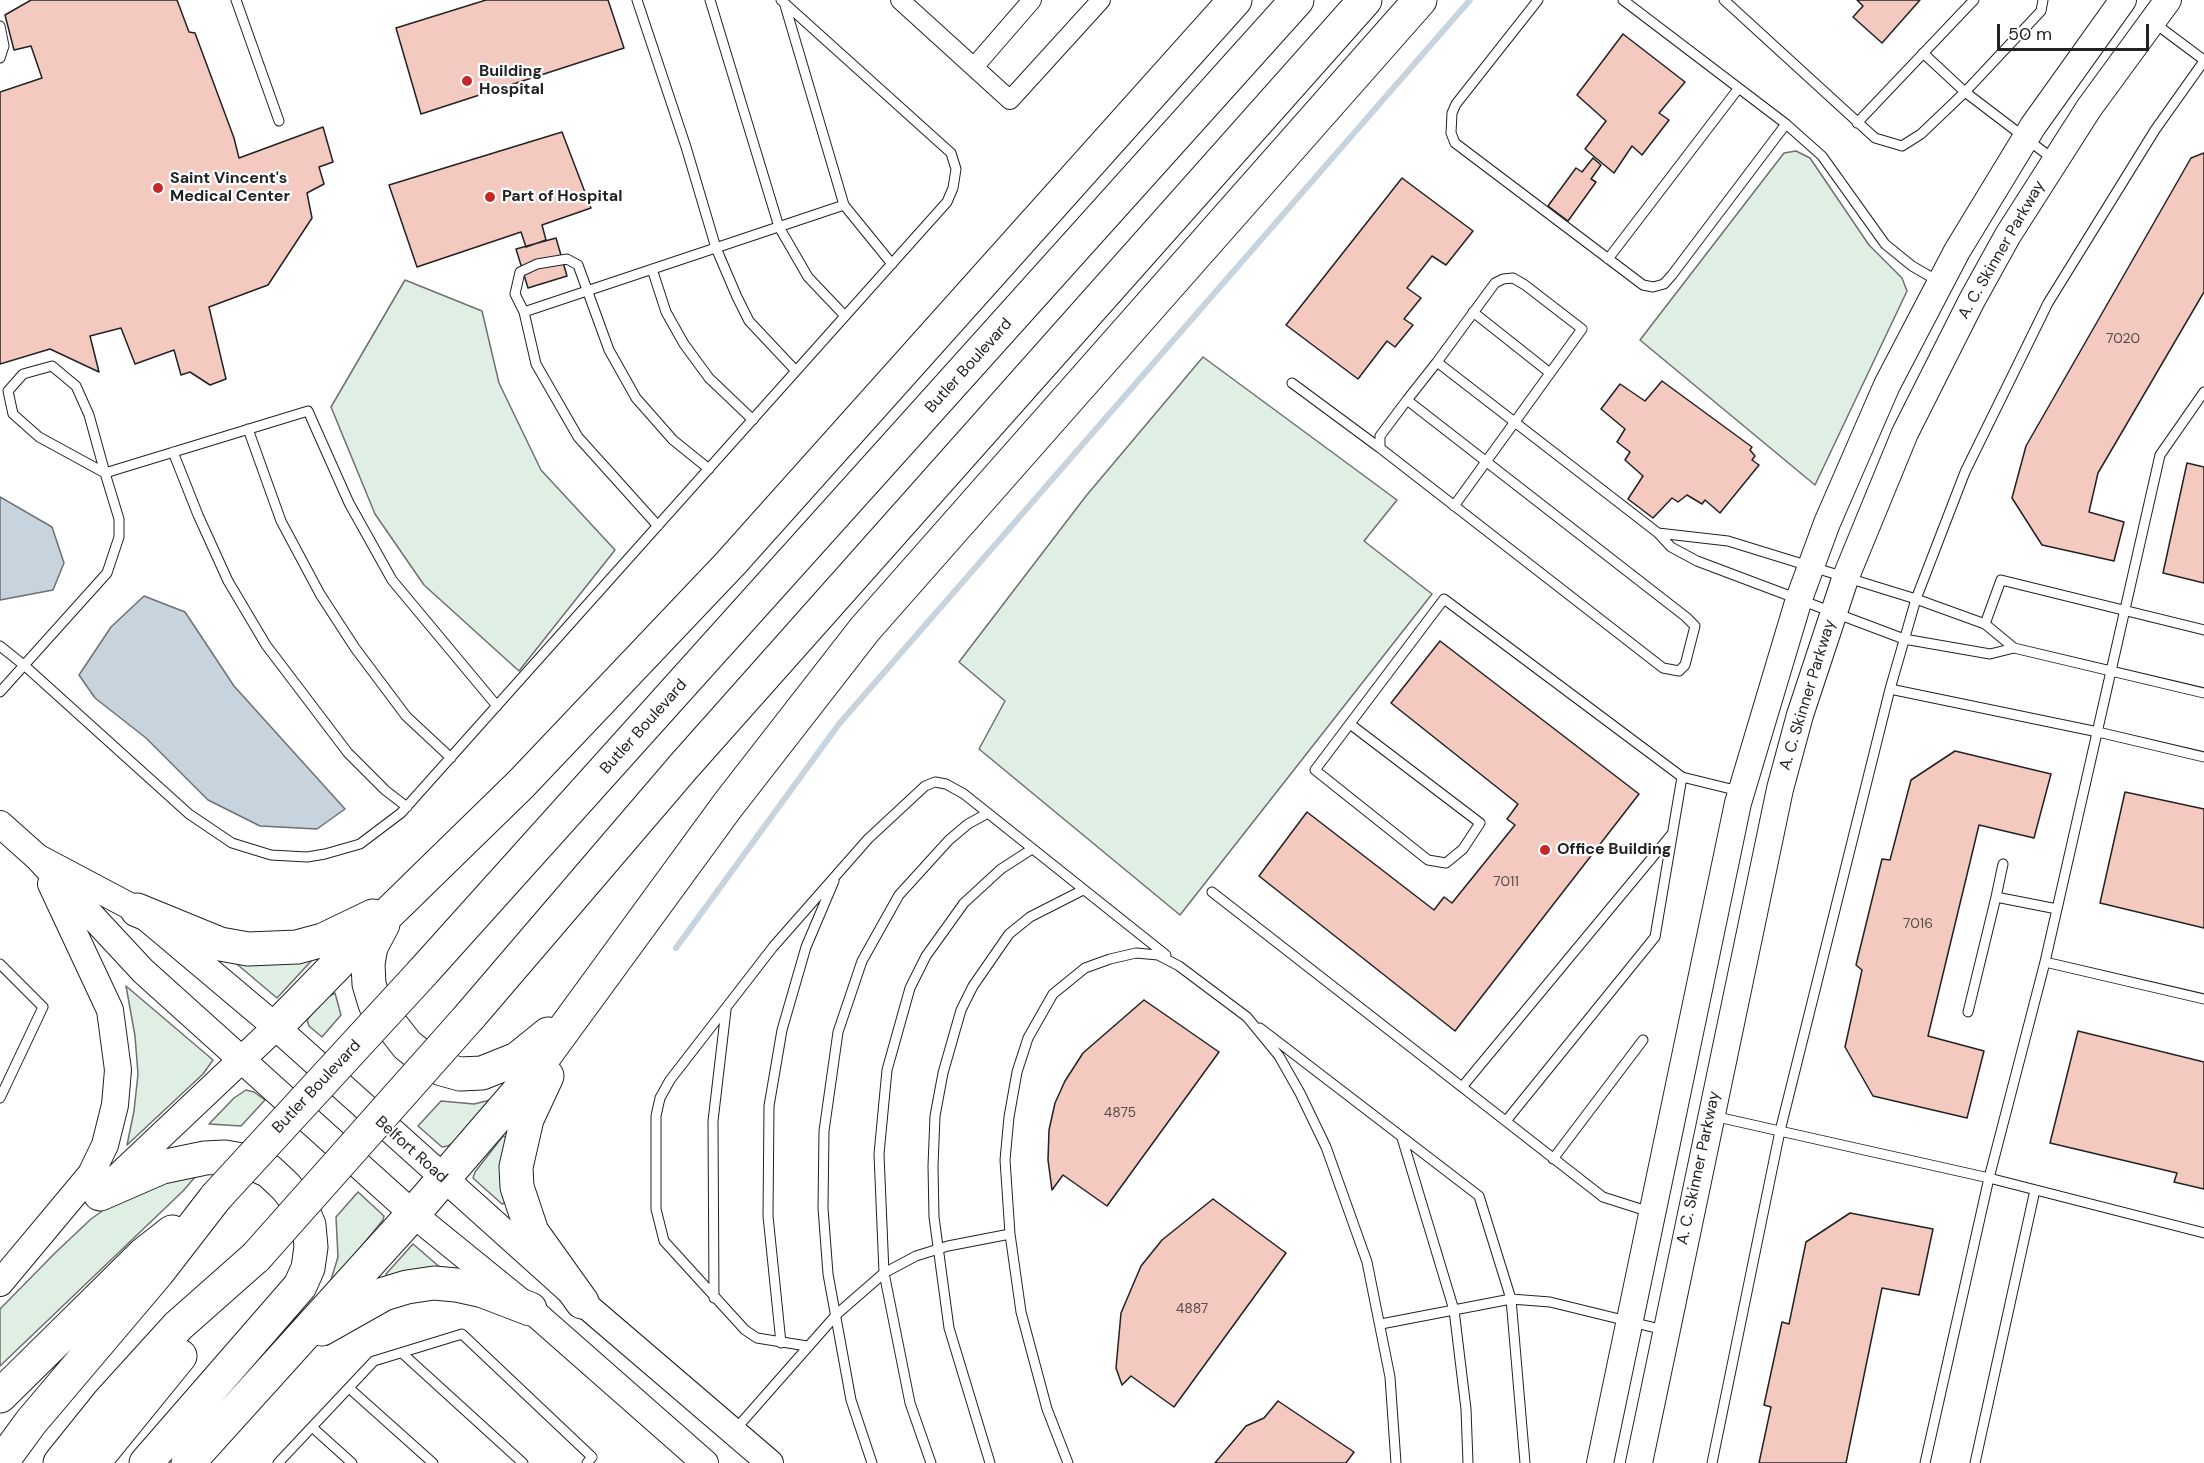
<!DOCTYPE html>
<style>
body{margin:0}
#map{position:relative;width:2204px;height:1463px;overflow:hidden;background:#fff;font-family:"DM Sans",sans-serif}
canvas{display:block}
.scale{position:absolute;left:1997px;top:24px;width:152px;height:27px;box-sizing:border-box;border:3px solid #222;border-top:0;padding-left:8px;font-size:18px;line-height:21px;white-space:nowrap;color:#222;-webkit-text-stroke:4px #fff;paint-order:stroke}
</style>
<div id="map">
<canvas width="2204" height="1463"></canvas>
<div class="scale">50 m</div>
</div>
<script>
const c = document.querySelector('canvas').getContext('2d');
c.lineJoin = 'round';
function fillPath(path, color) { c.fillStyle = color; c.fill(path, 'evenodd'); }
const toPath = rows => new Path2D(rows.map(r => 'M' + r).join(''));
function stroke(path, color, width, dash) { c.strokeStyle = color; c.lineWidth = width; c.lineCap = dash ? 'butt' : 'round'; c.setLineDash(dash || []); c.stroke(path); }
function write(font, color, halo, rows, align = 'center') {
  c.font = font + ' "DM Sans",sans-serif'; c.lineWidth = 4.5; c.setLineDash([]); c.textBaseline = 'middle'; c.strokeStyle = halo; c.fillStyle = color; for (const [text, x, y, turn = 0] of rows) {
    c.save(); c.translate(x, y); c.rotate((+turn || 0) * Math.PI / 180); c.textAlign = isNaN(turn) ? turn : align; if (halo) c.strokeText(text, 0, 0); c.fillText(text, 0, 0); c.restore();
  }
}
const green = toPath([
 [1796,151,1810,158,1869,245,1902,278,1907,291,1815,485,1640,340,1784,153,1796,151],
 [405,280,482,311,499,383,541,470,615,550,519,671,424,585,375,514,331,407,405,280],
 [1203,357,1397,500,1364,541,1432,594,1180,915,979,749,1005,701,959,662,1086,496,1203,357],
 [314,958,277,998,232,960,314,958],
 [126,986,213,1060,203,1074,127,1145,134,1111,138,1074,135,1036,126,986],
 [335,993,341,1015,322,1037,309,1026,307,1020,324,999,335,993],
 [246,1090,254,1092,265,1100,241,1126,209,1124,234,1098,246,1090],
 [490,1100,455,1142,448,1146,442,1147,418,1126,441,1101,474,1104,490,1100],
 [503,1136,506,1137,505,1203,502,1204,473,1178,475,1172,503,1136],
 [202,1169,183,1191,0,1366,0,1309,55,1253,91,1219,119,1199,202,1169],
 [358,1192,384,1216,383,1220,329,1286,338,1257,336,1217,358,1192],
 [413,1244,442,1269,387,1278,386,1274,413,1244]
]);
const water = toPath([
 [0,497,52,527,64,563,53,590,0,600,0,497],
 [144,596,185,612,234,686,345,809,317,829,260,826,208,800,146,738,95,698,79,675,111,627,144,596]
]);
const stream = toPath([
 [676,948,839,724,1470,0]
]);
const building = toPath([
 [31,0,177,0,189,32,195,33,234,138,239,158,323,127,333,162,319,167,324,184,307,193,312,218,268,285,209,307,226,379,210,385,190,372,181,375,174,350,135,364,121,328,90,336,99,372,50,349,0,364,0,92,42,78,31,46,14,50,5,15,31,0],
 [486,0,608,0,624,48,421,114,396,28,486,0],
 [1857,0,1920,0,1882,43,1853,17,1863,6,1857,0],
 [1623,34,1685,82,1659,113,1669,120,1642,155,1632,146,1614,173,1585,149,1606,121,1577,95,1623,34],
 [562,132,591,208,542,225,546,240,526,247,521,232,417,267,389,185,562,132],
 [2204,153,2204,292,2098,473,2089,512,2124,522,2114,561,2042,545,2012,498,2026,446,2191,158,2204,153],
 [1593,158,1601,165,1591,179,1596,182,1568,221,1548,206,1576,168,1582,172,1593,158],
 [1402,178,1473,231,1446,265,1432,256,1407,288,1421,298,1404,319,1413,325,1395,347,1387,341,1358,379,1286,325,1402,178],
 [556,238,567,276,528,288,516,249,556,238],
 [1662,381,1752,447,1750,450,1755,456,1752,460,1759,465,1720,513,1705,500,1702,504,1687,495,1678,502,1672,498,1653,518,1628,499,1643,476,1625,460,1630,452,1617,442,1625,429,1601,409,1620,384,1645,401,1662,381],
 [2187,463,2204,467,2204,583,2163,573,2187,463],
 [1440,641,1639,794,1455,1031,1259,876,1307,812,1434,910,1444,897,1452,903,1515,825,1507,819,1518,804,1391,703,1440,641],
 [1955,751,2051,774,2034,838,1979,825,1928,1036,1984,1051,1967,1118,1873,1096,1845,1047,1862,970,1856,965,1882,859,1890,860,1911,780,1955,751],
 [2125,792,2204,809,2204,928,2100,903,2125,792],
 [1144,1000,1219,1052,1107,1206,1063,1175,1052,1190,1048,1160,1049,1130,1055,1103,1065,1081,1083,1053,1144,1000],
 [2078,1031,2204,1062,2204,1189,2174,1182,2177,1173,2050,1143,2078,1031],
 [1213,1199,1286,1253,1174,1407,1131,1376,1122,1385,1116,1368,1121,1313,1141,1266,1162,1240,1213,1199],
 [1850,1213,1933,1229,1919,1295,1882,1288,1846,1463,1759,1463,1771,1407,1764,1405,1782,1322,1789,1324,1806,1242,1850,1213],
 [1278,1401,1354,1452,1346,1463,1215,1463,1246,1426,1264,1418,1278,1401]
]);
const service = toPath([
 [236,0,279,121],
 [637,0,686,147,716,248,737,297,749,321,796,371],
 [710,0,779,227,808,277,845,316],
 [1538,0,1456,104,1452,113,1451,133,1455,143,1463,149,1643,285,1653,287,1664,284,1672,275,1786,124],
 [1623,0,1786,124,1822,156,1885,244,1912,266,1938,281],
 [1724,0,1875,138,1902,146,1921,134,1965,92,2041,11,2043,0],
 [784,2,844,205,892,264],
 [2153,22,2204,60],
 [0,26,4,46,0,58],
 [1923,53,1965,92,2053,159],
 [1857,123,1974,0],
 [1608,259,1738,89],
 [652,269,666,312,684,344,709,378,753,420],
 [524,312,515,294,520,272,537,264,567,259,578,265,609,350,636,398,673,440,709,469],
 [1473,312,1550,373],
 [1437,362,1495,283,1503,279,1513,278,1525,285,1582,329,1454,506],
 [1292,383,1380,448],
 [1407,400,1380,436,1380,448,1663,668,1679,671,1685,665,1695,626,1686,617,1407,400,1437,362,1658,533,1671,547,1697,561,1904,639,1990,654,2014,648],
 [248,429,281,521,320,594,355,648,406,716,451,758],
 [173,452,198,515,228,581,266,645,348,753,385,790,407,807],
 [658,526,578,437,536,364,524,312,844,205],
 [1658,533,1728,541,1916,599,1985,624,2014,648,2204,693],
 [1985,624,2001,580,2204,630],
 [0,646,25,666,189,814,232,843,271,855,307,857,325,854,360,844,401,813,947,202,953,188,956,169,951,153,781,0],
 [1890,689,1916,599,1965,472,2048,303,2155,130,2204,61],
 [0,692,107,573,119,537,119,519,105,473,89,415,76,386,52,366,23,374,8,391,13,414,39,437,105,473,308,411,349,503,392,580,497,706],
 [1350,724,1480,823,1463,849,1446,863,1428,860,1315,770,1444,599,1682,777,1739,791],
 [1212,892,1603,1197,1650,1212],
 [1996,897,2003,864],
 [2045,962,2204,999],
 [0,964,43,1007,0,1098],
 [1968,1012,1996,897,2057,909],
 [1260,1028,1479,1196,1511,1299,1525,1463],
 [1462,1087,1671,835],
 [1713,1116,1989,1178,2204,1233],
 [1506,1121,1655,937,1682,777],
 [1402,1138,1454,1310,1466,1409,1468,1463],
 [1553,1159,1643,1040],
 [714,1298,713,1121,726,1010],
 [1381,1324,1511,1299,1550,1302,1664,1330],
 [781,1343,768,1216,769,1106,782,1030,806,947,834,881],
 [807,1346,757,1338,745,1330,664,1241,656,1209,656,1116,660,1098,670,1080,773,947,868,839,925,786,935,782,946,784,964,794,1166,955],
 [402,1353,523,1463],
 [349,1388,433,1463],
 [312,1427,352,1463],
 [734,1431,837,1314,884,1273,916,1256,948,1246,1010,1234],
 [278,1463,374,1361,462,1334,592,1457,587,1463],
 [872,1463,851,1400,828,1274,823,1208,824,1131,838,1032,862,961,899,895,949,840,968,824,988,813],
 [931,1463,910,1403,884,1273,879,1154,887,1070,910,988,926,956,964,903,1001,869,1032,849],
 [990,1463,949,1328,934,1217,933,1166,935,1116,943,1073,961,1010,973,986,1009,934,1030,917,1083,890],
 [1068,1463,1047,1409,1021,1312,1010,1234,1005,1160,1009,1117,1017,1072,1028,1038,1053,994,1085,968,1110,959,1136,953,1158,955,1179,966,1247,1017,1279,1056,1300,1093,1326,1147,1367,1262,1390,1377,1396,1463],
 [1712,1463,1780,1131,1890,689,2098,732,2204,757],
 [1925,1463,1989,1178,2045,962,2160,455,2204,392],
 [1975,1463,2035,1190]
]);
const minor = toPath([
 [900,0,1010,100,1101,0],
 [974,67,1032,0]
]);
const secondary = toPath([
 [0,824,37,857,143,971,413,1214,530,1309,705,1463],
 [37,857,137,910,276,1027,582,1302,770,1463],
 [109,1185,276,1027],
 [0,1283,91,1174,105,1145,115,1105,118,1070,110,1010,51,884],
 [1600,1463,1738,803,1799,599,1827,523,1887,385,1957,251,2033,126,2123,0],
 [1639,1463,1780,789,1800,715,1845,579,1905,433,1972,300,2008,235,2089,108,2168,0]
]);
const motorway = toPath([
 [137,910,220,944,248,949,297,947,323,940,373,916],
 [383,924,371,947,368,964,369,984,375,1004,407,1045,422,1057,442,1069,460,1074,482,1073,517,1059,548,1034],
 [422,973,1297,0],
 [470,1016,684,766,1365,0],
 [276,1027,359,942,521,784,730,564,1235,0],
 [547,1076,527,1119,516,1167,517,1187,532,1232,582,1302],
 [100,1194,162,1167,205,1158,225,1157,247,1161,269,1171,286,1187,301,1206,309,1225,311,1247,308,1268,300,1286,146,1463],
 [322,1329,384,1294,407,1287,434,1283,456,1285,483,1291,530,1309],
 [0,1396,144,1254,172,1232],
 [1,1463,31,1422,158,1272,216,1197],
 [60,1463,109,1402,178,1326,256,1257],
 [93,1463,180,1356],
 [188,1463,413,1214,519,1091,728,805,865,629,1420,0]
]);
const motorwayBridge = toPath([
 [216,1197,422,973],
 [256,1257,470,1016]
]);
const markers = [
 [467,81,6,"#c62828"],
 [158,188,6,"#c62828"],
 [490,197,6,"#c62828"],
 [1545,850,6,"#c62828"]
];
const numberNames = [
 ["7020",2123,339],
 ["7011",1506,882],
 ["7016",1918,924],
 ["4875",1120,1113],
 ["4887",1192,1309]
];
const poiNames = [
 ["Building",479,72],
 ["Hospital",479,90],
 ["Saint Vincent's",170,179],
 ["Medical Center",170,197],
 ["Part of Hospital",502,197],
 ["Office Building",1557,850]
];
const streetNames = [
 ["A. C. Skinner Parkway",2002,250,-60],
 ["Butler Boulevard",969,366,-48],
 ["A. C. Skinner Parkway",1808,695,-73],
 ["Butler Boulevard",644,727,-48],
 ["Butler Boulevard",317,1087,-47],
 ["Belfort Road",411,1150,42],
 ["A. C. Skinner Parkway",1699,1168,-78]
];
fillPath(green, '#e0efe3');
stroke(green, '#6f6f6f', 1.5);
fillPath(water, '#c7d3dd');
stroke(water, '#6f6f6f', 1.5);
stroke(stream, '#c7d3dd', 6);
fillPath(building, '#f3c9c0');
stroke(building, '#222', 1.5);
stroke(service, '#222', 11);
stroke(minor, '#222', 20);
stroke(secondary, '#222', 28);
stroke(motorway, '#222', 35);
stroke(service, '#fff', 9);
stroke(minor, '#fff', 18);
stroke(secondary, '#fff', 26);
stroke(motorway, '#fff', 33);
stroke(motorwayBridge, '#222', 35, []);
stroke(motorwayBridge, '#fff', 33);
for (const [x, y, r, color] of markers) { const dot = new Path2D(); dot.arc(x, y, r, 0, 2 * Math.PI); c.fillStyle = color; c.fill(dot); stroke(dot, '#fff', 2); }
write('14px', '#564c4a', null, numberNames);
write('bold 16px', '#222', '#fff', poiNames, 'left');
write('16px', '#222', '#fff', streetNames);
</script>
